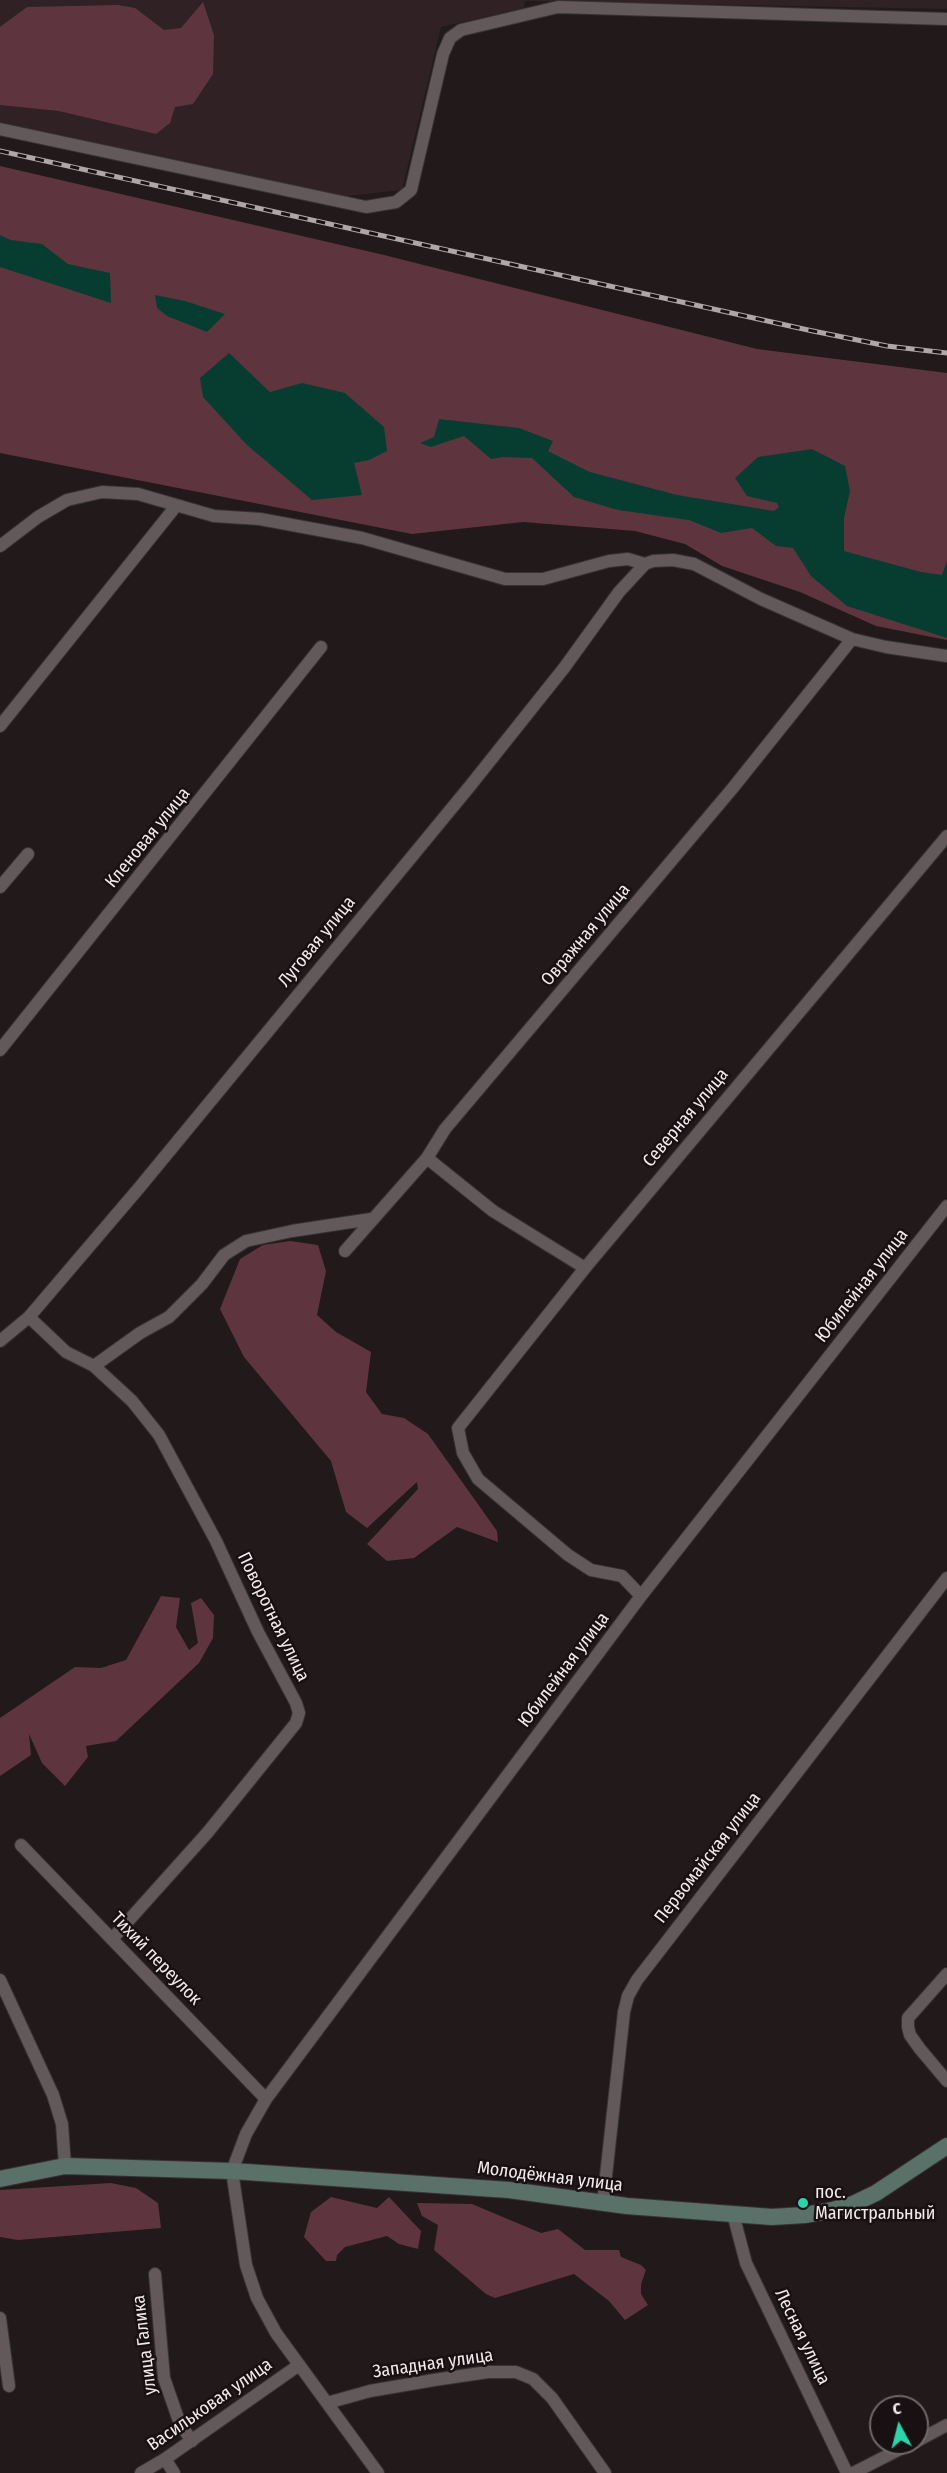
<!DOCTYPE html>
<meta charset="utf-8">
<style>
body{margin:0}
#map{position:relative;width:947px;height:2473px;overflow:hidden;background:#22191b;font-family:"Fira Sans Condensed",sans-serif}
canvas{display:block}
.north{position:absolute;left:869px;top:2395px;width:60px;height:60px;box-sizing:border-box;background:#181012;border:2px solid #6f6869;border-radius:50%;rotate:353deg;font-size:16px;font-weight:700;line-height:24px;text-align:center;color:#f1ebec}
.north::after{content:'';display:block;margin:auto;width:21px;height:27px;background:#2bd5ac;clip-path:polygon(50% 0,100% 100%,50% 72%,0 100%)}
</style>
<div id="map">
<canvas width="947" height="2473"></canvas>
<div class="north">С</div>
</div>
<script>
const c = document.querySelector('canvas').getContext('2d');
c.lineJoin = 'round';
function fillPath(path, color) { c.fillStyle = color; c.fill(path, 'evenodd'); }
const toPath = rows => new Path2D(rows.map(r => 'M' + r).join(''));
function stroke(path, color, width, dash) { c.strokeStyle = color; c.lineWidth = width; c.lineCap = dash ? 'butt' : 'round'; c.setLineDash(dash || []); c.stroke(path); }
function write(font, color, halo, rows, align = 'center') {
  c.font = font + ' "Fira Sans Condensed",sans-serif'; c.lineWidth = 5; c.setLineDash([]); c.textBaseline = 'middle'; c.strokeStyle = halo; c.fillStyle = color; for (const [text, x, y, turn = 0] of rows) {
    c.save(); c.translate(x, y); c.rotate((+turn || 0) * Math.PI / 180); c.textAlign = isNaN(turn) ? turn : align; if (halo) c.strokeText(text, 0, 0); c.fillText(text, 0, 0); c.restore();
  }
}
const built = toPath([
 [0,0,947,0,947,9,525,1,524,8,441,27,402,190,346,196,0,122]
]);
const green = toPath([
 [203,2,214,35,213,74,193,104,175,107,170,123,156,134,59,111,0,105,0,27,27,7,118,5,135,8,164,30,181,28],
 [0,166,384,255,757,349,947,373,947,640,876,626,800,592,722,566,685,544,635,531,523,522,412,534,0,453],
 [290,1241,318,1245,326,1271,317,1315,336,1332,371,1352,366,1392,382,1414,404,1418,428,1434,497,1531,498,1542,457,1527,414,1558,387,1561,367,1544,418,1489,417,1482,367,1528,346,1512,331,1461,244,1357,220,1309,240,1259,263,1245],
 [161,1596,180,1598,176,1627,189,1650,198,1643,191,1603,201,1598,214,1615,213,1638,199,1663,116,1741,86,1746,88,1757,65,1786,42,1763,29,1734,31,1755,0,1776,0,1718,75,1667,101,1668,126,1660],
 [111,2183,136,2188,158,2203,161,2228,18,2240,0,2237,0,2190],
 [331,2197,377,2208,389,2197,421,2231,418,2249,399,2244,387,2236,345,2247,337,2255,336,2261,326,2261,304,2237,311,2212],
 [417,2203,472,2204,541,2233,558,2229,585,2250,619,2250,621,2257,641,2265,646,2270,641,2284,641,2294,648,2305,625,2320,609,2301,574,2274,495,2298,486,2294,434,2250,438,2225,422,2216]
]);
const water = toPath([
 [0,235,11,240,42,244,68,264,110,273,111,303,0,267],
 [155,295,185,301,225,314,207,332,167,316,157,308],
 [229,353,270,392,302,383,345,393,384,427,387,451,369,460,354,463,362,495,312,500,247,445,203,397,200,378],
 [439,419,519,428,553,441,548,451,590,472,677,495,774,511,779,507,777,503,747,496,735,478,758,457,812,449,845,466,850,491,844,518,844,551,921,572,942,575,947,561,947,638,847,606,811,576,793,548,776,546,752,528,721,533,689,520,618,510,574,497,532,458,503,457,491,459,464,436,431,447,420,443,434,437]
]);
const street = toPath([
 [0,129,366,207,396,202,411,190,443,54,450,38,461,30,558,7,947,19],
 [0,546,38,517,67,500,102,492,138,494,214,516,260,519,362,538,505,579,543,579,609,561,628,559,645,564],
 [0,726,176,506],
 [0,887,28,854],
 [0,1050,321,647],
 [427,1158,493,1211,585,1268],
 [345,1251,427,1158,445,1129,732,789,852,639],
 [29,1317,66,1352,94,1366,132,1401,159,1435,216,1541,258,1632,296,1703,299,1713,296,1723,208,1832,112,1939],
 [0,1341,29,1317,139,1188,470,786,564,668,619,592,645,564,653,561,673,560,694,564,761,599,852,639,886,647,947,656],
 [94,1366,140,1333,169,1317,202,1284,224,1255,246,1241,292,1231,371,1219],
 [641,1596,622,1576,591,1570,568,1555,478,1479,463,1453,458,1428,585,1268,947,836],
 [21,1845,266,2099],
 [947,1974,908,2018,908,2027,910,2035,920,2049,947,2081],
 [0,1980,53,2095,62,2124,65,2166],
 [603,2203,624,2012,628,1996,637,1980,947,1578],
 [733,2214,746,2263,847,2473],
 [155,2274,164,2378,180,2424,192,2441],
 [0,2318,9,2386],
 [327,2403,370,2391,434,2380,488,2372,516,2372,533,2379,552,2398,605,2473],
 [917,2441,947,2425],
 [165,2459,174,2473],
 [141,2473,165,2459,299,2365],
 [378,2473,276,2333,257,2298,246,2265,232,2171,246,2134,266,2099,641,1596,947,1206],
 [853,2473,912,2443]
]);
const secondary = toPath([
 [0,2179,65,2166,232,2171,509,2190,627,2206,772,2217,805,2215,833,2210,853,2204,876,2193,947,2146]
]);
const rail = toPath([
 [0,151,808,330,887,346,947,353]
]);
const markers = [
 [803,2203,6,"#2bd5ac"]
];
const streetNames = [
 ["Кленовая улица",148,838,-51],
 ["Овражная улица",586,935,-50],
 ["Луговая улица",317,942,-51],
 ["Северная улица",686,1118,-50],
 ["Юбилейная улица",862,1286,-52],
 ["Поворотная улица",273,1617,64],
 ["Юбилейная улица",564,1670,-53],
 ["Первомайская улица",708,1858,-52],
 ["Тихий переулок",156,1959,46],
 ["Молодёжная улица",550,2177,7],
 ["Лесная улица",802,2337,64],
 ["улица Галика",145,2345,-97],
 ["Западная улица",433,2364,-8],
 ["Васильковая улица",210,2405,-35]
];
const poiNames = [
 ["пос.",815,2193],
 ["Магистральный",815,2214]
];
fillPath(built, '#302124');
fillPath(green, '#5e353f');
fillPath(water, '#073d30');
stroke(street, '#393334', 14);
stroke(secondary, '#393334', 18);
stroke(street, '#63585a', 12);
stroke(secondary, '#597169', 16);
stroke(rail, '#aea7a9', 5);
stroke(rail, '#181012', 3, [9]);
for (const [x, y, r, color] of markers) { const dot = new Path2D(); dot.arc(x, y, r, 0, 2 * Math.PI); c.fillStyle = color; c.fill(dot); stroke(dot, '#181012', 2); }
write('18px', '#f1ebec', '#181012', streetNames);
write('18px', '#f1ebec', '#181012', poiNames, 'left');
</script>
